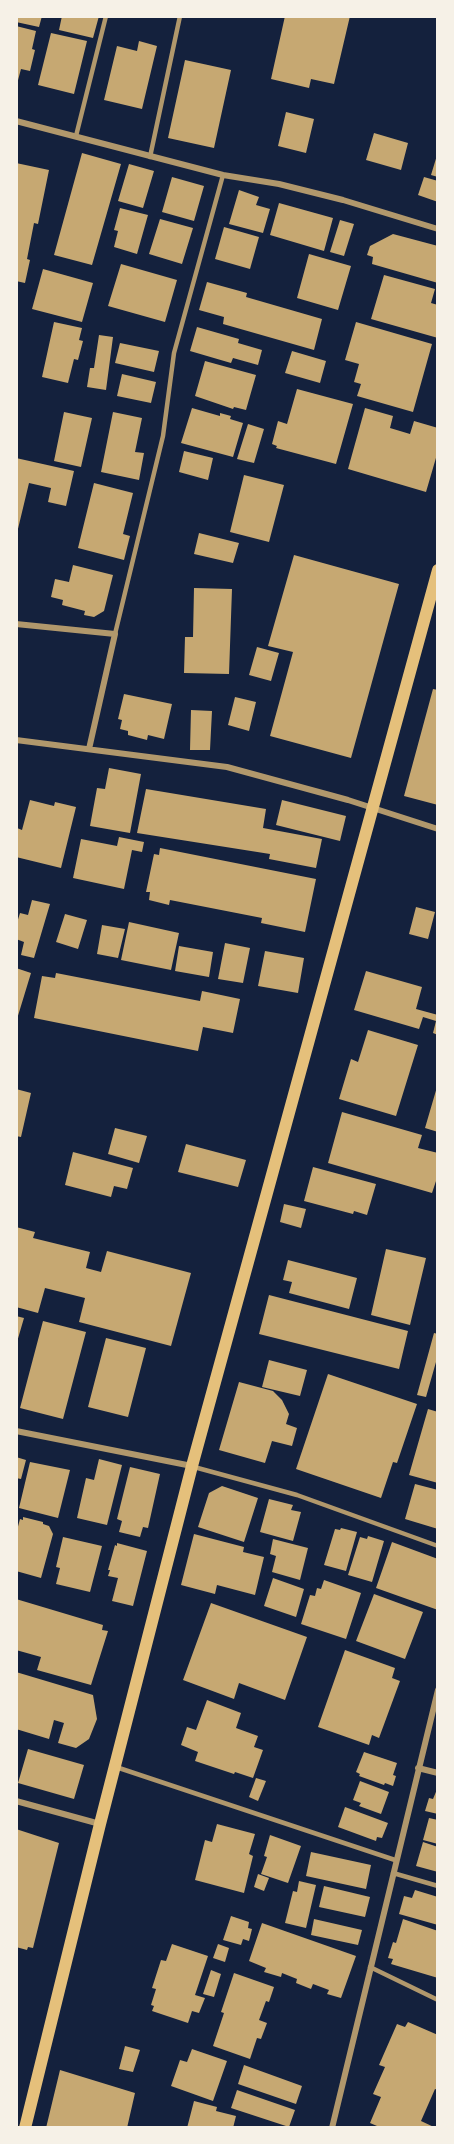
<!DOCTYPE html>
<style>
body{margin:0}
#map{position:relative;width:454px;height:2144px;overflow:hidden;background:#14213d;font-family:Georgia,serif}
canvas{display:block}
.frame{position:absolute;inset:0;border:18px solid #f6f1e7;pointer-events:none}
</style>
<div id="map">
<canvas width="454" height="2144"></canvas>
<div class="frame"></div>
</div>
<script>
const c = document.querySelector('canvas').getContext('2d');
c.lineJoin = 'round';
function fillPath(path, color) { c.fillStyle = color; c.fill(path, 'evenodd'); }
const toPath = rows => new Path2D(rows.map(r => 'M' + r).join(''));
function stroke(path, color, width, dash) { c.strokeStyle = color; c.lineWidth = width; c.lineCap = dash ? 'butt' : 'round'; c.setLineDash(dash || []); c.stroke(path); }
const building = toPath([
 [16,16,42,16,39,27,16,22],
 [62,16,99,16,93,38,59,30],
 [285,16,350,16,334,84,311,79,309,88,271,79],
 [16,26,36,31,32,49,35,50,30,71,21,69,17,84],
 [51,33,87,41,74,94,38,85],
 [139,41,157,46,142,109,104,100,117,46,137,51],
 [185,60,231,70,214,148,168,138],
 [286,112,314,119,306,153,278,146],
 [374,133,408,143,401,170,366,160],
 [438,152,438,177,431,175],
 [82,153,121,164,92,265,54,255],
 [16,163,49,170,38,224,34,223,27,259,30,260,25,283,16,281],
 [129,164,154,171,143,208,118,201],
 [172,177,204,186,194,221,162,212],
 [424,177,438,181,438,202,418,195],
 [239,190,259,197,256,205,270,209,263,233,229,224],
 [279,203,333,218,324,251,270,235],
 [120,208,148,215,137,254,114,247,118,231,114,230],
 [160,219,193,228,182,264,149,254],
 [340,220,354,224,344,256,330,252],
 [224,227,259,237,250,269,215,259],
 [393,234,438,246,438,283,372,264,373,257,367,255,370,246],
 [309,254,351,266,338,310,297,298],
 [121,264,177,280,165,322,108,306],
 [43,269,93,283,82,322,32,309],
 [384,275,435,289,431,303,438,305,438,338,371,319],
 [207,282,247,293,246,297,322,319,314,350,223,324,224,317,199,310],
 [54,322,82,328,79,340,83,341,78,360,74,359,68,383,42,377],
 [356,322,432,344,413,412,357,396,361,384,354,382,359,364,345,360],
 [197,327,239,339,238,343,262,350,258,365,233,358,231,363,190,351],
 [99,335,113,337,106,390,87,387,90,368,94,368],
 [120,343,159,351,154,372,115,363],
 [292,351,326,361,320,383,285,373],
 [205,361,256,375,246,410,234,407,233,409,195,396],
 [122,374,156,382,151,403,117,396],
 [297,389,353,404,336,464,276,448,277,446,272,444,278,421,287,424],
 [192,408,220,416,220,413,231,416,230,419,243,423,233,457,181,443],
 [365,408,393,416,390,428,410,434,414,421,438,428,438,451,426,492,348,469],
 [64,412,92,418,81,467,54,461],
 [113,412,142,418,135,452,144,453,139,480,101,472],
 [248,424,264,429,254,463,237,459],
 [184,451,213,458,208,480,179,472],
 [16,458,74,471,66,506,48,502,51,488,29,483,17,533],
 [244,475,284,485,269,542,230,532],
 [94,483,133,493,123,534,130,536,124,560,78,548],
 [199,533,239,543,233,563,194,554],
 [294,555,399,584,351,758,270,736,293,652,268,646],
 [73,565,113,575,104,611,94,617,84,615,85,611,62,605,63,600,51,597,55,579,69,582],
 [194,588,232,589,229,674,184,673,185,637,193,637],
 [257,647,279,653,271,681,249,675],
 [433,689,438,690,438,805,404,796],
 [124,694,172,704,164,739,148,735,147,740,128,735,128,731,120,729,122,720,118,719],
 [235,697,256,702,249,731,228,725],
 [191,710,212,711,210,750,190,750],
 [109,768,141,774,130,833,90,826,97,788,105,789],
 [146,789,266,809,263,828,322,839,316,868,269,859,270,854,137,833],
 [30,800,54,806,55,802,76,807,61,868,16,857,16,831,17,828,22,830],
 [282,800,346,816,340,841,276,825],
 [119,837,144,842,142,852,132,850,124,889,73,878,81,839,117,846],
 [160,848,316,879,305,932,261,923,262,918,170,900,169,905,149,900,150,892,146,892,154,854,159,855],
 [32,900,50,904,34,958,21,955,24,942,16,939,16,926,20,913,28,915],
 [416,907,435,912,428,939,409,934],
 [65,914,87,920,78,949,56,942],
 [129,922,179,933,171,970,121,960],
 [102,925,125,929,118,958,97,954],
 [225,943,250,948,243,983,218,979],
 [179,946,213,952,209,977,175,971],
 [265,951,304,958,298,993,258,986],
 [16,968,31,973,17,1019,16,1019],
 [366,971,422,987,416,1009,438,1015,438,1035,433,1033,436,1021,423,1017,419,1029,354,1010],
 [56,973,200,1001,202,991,240,999,233,1033,203,1027,198,1051,34,1018,42,976,55,978],
 [368,1030,418,1045,396,1116,339,1099,351,1059,358,1062],
 [437,1087,438,1087,438,1132,425,1128],
 [16,1089,31,1093,21,1137,16,1136],
 [342,1112,422,1135,418,1148,438,1153,438,1175,432,1193,328,1163],
 [115,1128,147,1136,139,1163,108,1154],
 [186,1144,246,1160,238,1187,178,1172],
 [73,1152,133,1168,127,1189,114,1186,111,1197,65,1185],
 [313,1167,376,1184,367,1215,354,1211,353,1214,304,1201],
 [284,1204,306,1209,301,1228,280,1222],
 [16,1227,35,1232,33,1238,90,1252,86,1268,101,1272,107,1251,191,1273,171,1346,79,1322,85,1298,45,1288,38,1313,16,1307],
 [386,1249,426,1258,410,1325,371,1315],
 [288,1260,357,1278,349,1309,289,1293,292,1282,283,1280],
 [269,1295,408,1331,399,1369,259,1334],
 [16,1316,24,1318,17,1342,16,1342],
 [43,1321,86,1332,63,1419,20,1408],
 [434,1333,438,1334,438,1355,426,1397,417,1395],
 [106,1338,146,1348,128,1417,88,1407],
 [269,1360,307,1370,300,1396,262,1387],
 [328,1374,417,1404,397,1463,393,1462,381,1498,296,1469],
 [239,1382,273,1391,282,1400,289,1414,286,1424,297,1428,292,1446,272,1441,265,1463,219,1450],
 [428,1409,438,1412,438,1483,409,1475],
 [16,1457,26,1460,21,1479,16,1478],
 [99,1459,122,1465,107,1525,77,1518,86,1478,94,1480],
 [30,1462,70,1470,58,1518,19,1508],
 [130,1467,160,1474,148,1528,143,1527,140,1537,119,1532,122,1521,117,1519],
 [415,1484,438,1490,438,1529,405,1519],
 [222,1486,258,1498,244,1542,198,1527,209,1493],
 [269,1499,293,1505,291,1510,301,1512,293,1541,260,1532],
 [23,1517,43,1522,43,1524,49,1526,53,1534,41,1578,16,1571,16,1534,20,1519,23,1520],
 [341,1528,357,1532,346,1571,324,1565,335,1529,340,1530],
 [194,1534,244,1547,243,1552,264,1557,255,1595,217,1585,215,1594,181,1585],
 [368,1536,384,1541,372,1582,348,1575,360,1537,367,1539],
 [63,1537,102,1546,90,1592,56,1584,60,1568,56,1567],
 [273,1539,308,1548,300,1580,272,1572,276,1556,270,1554],
 [392,1542,438,1559,438,1610,376,1588],
 [117,1543,147,1551,133,1606,112,1601,118,1578,108,1576,110,1570,108,1570,115,1545,117,1546],
 [273,1578,304,1589,296,1617,264,1606],
 [324,1580,361,1593,346,1639,301,1624,310,1595,315,1596,317,1588,321,1589],
 [374,1594,423,1612,405,1659,356,1641],
 [16,1599,103,1625,102,1630,108,1631,91,1685,37,1670,41,1657,16,1650],
 [211,1603,307,1637,285,1700,239,1683,234,1699,183,1680],
 [345,1650,395,1668,392,1678,400,1681,379,1738,372,1735,369,1745,318,1727],
 [16,1672,93,1695,97,1719,89,1739,76,1748,58,1743,64,1723,54,1720,49,1739,16,1729],
 [207,1700,241,1713,236,1728,258,1736,254,1747,263,1750,253,1778,235,1772,234,1774,195,1761,198,1752,181,1745,187,1727,196,1730],
 [28,1749,84,1765,74,1799,18,1783],
 [364,1752,397,1763,393,1775,396,1776,393,1786,385,1783,384,1785,359,1776,360,1774,356,1772],
 [256,1778,266,1781,258,1801,249,1797],
 [360,1781,389,1792,381,1814,359,1806,361,1803,353,1800],
 [438,1787,438,1814,425,1811,429,1798,433,1799],
 [345,1807,388,1823,382,1838,377,1837,376,1841,338,1827],
 [429,1818,438,1820,438,1844,423,1840],
 [217,1824,255,1834,249,1854,253,1856,244,1893,195,1880,205,1840,212,1842],
 [16,1829,59,1843,33,1948,28,1947,27,1950,16,1947],
 [270,1835,301,1846,288,1883,261,1874,267,1857,264,1856],
 [423,1842,438,1847,438,1872,416,1866],
 [311,1852,371,1865,366,1889,306,1876],
 [258,1874,269,1878,264,1891,254,1887],
 [299,1881,316,1885,306,1928,285,1923,293,1891,297,1892],
 [324,1886,370,1897,365,1917,319,1907],
 [415,1890,438,1897,438,1925,399,1914,404,1896,412,1898],
 [231,1916,249,1922,248,1928,252,1929,249,1941,243,1939,241,1945,223,1940],
 [314,1919,362,1930,358,1945,311,1935],
 [403,1919,438,1931,438,1978,391,1964,393,1959,388,1958,393,1942,396,1943],
 [262,1923,356,1956,341,1998,327,1994,329,1990,313,1984,311,1989,296,1983,297,1979,282,1973,281,1977,264,1972,266,1968,249,1961],
 [172,1944,208,1956,195,1995,205,1998,199,2013,192,2011,188,2023,152,2011,154,2006,151,2005,156,1989,152,1988,161,1960,166,1961],
 [218,1944,229,1948,225,1962,213,1958],
 [211,1970,221,1974,214,1997,203,1994],
 [234,1973,274,1987,269,2002,266,2001,259,2020,267,2023,261,2039,257,2038,250,2059,213,2046,224,2013,221,2012],
 [408,2022,438,2035,438,2090,435,2089,421,2121,436,2128,377,2128,377,2126,370,2123,381,2097,373,2094,385,2067,379,2065,397,2024,405,2027],
 [125,2046,140,2050,133,2072,119,2069],
 [192,2049,227,2061,213,2101,171,2086,180,2060,187,2062],
 [244,2065,302,2086,296,2104,238,2084],
 [60,2070,135,2093,127,2128,46,2128],
 [237,2090,295,2110,289,2127,231,2108],
 [194,2101,217,2107,216,2111,236,2116,233,2128,187,2128]
]);
const service = toPath([
 [76,136,106,16],
 [150,157,180,16],
 [115,634,163,436,174,353,223,175],
 [194,1467,297,1495,438,1546],
 [116,1767,395,1860],
 [393,1873,438,1886],
 [370,1967,438,2000]
]);
const minor = toPath([
 [16,121,223,175,279,184,343,200,438,229],
 [16,624,115,634,89,749],
 [16,740,227,767,348,800,438,829],
 [16,1431,192,1466],
 [418,1768,438,1773],
 [16,1801,100,1824],
 [332,2128,438,1690]
]);
const secondary = toPath([
 [25,2128,100,1824,192,1466,438,570]
]);
fillPath(building, '#c6a872');
stroke(service, '#b1986c', 4.5);
stroke(minor, '#b1986c', 6);
stroke(secondary, '#e5c07b', 12);
</script>
